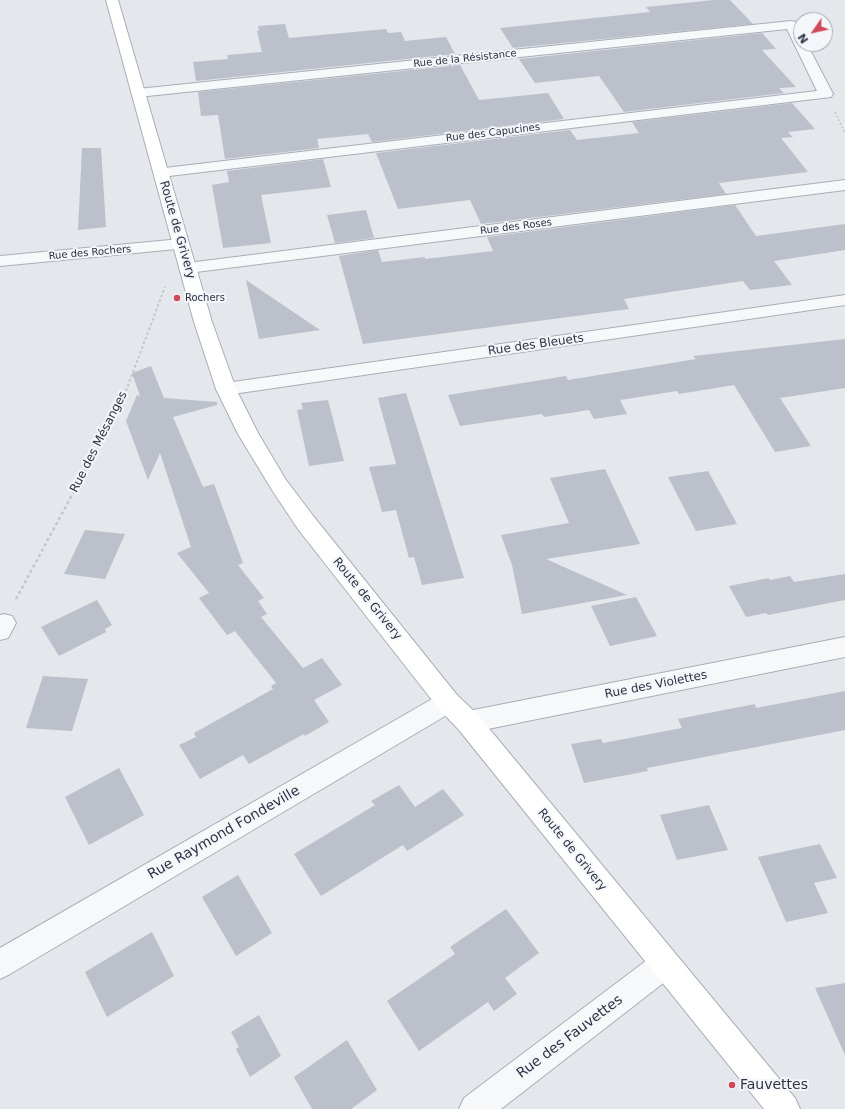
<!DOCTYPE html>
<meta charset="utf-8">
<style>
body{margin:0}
#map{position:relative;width:845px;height:1109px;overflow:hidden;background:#e4e7ec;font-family:"DejaVu Sans",sans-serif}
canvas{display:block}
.north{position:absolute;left:793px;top:12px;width:40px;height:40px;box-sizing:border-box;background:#f4f6f9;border:1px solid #a4a8b1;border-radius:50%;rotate:236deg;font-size:11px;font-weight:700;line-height:16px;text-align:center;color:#2b3445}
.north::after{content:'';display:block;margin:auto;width:14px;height:18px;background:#d1495b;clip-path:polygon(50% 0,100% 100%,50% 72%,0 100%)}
</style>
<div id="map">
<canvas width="845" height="1109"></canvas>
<div class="north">N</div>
</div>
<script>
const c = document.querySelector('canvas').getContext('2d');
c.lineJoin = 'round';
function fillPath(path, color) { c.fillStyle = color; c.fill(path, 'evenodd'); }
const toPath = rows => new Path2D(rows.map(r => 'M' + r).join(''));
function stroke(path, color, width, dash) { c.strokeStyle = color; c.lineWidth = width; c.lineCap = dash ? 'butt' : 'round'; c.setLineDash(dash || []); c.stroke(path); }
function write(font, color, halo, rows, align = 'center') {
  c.font = font + ' "DejaVu Sans",sans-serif'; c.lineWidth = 4; c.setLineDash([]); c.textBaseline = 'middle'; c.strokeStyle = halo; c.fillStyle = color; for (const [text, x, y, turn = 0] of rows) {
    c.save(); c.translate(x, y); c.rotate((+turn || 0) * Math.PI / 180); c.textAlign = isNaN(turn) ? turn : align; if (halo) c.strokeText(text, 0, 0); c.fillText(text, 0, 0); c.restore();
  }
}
const building = toPath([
 [714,0,730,0,753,24,513,48,500,28,650,12,646,7],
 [285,24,289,38,386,29,388,33,401,32,405,41,446,37,455,54,196,81,193,62,228,59,227,55,262,52,257,31,259,31,258,26],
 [762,33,776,49,762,50,796,87,779,88,784,93,624,112,599,76,535,83,519,59],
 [460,65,479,100,548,93,564,119,372,142,368,134,317,139,319,148,225,159,218,115,201,116,198,92],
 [792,103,815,129,788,132,793,137,781,138,808,172,719,183,726,194,481,224,470,200,398,209,376,153,570,130,577,140,639,133,632,122],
 [82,148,101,148,106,227,78,230],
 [323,159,331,187,261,195,271,243,223,248,212,185,229,182,227,171],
 [735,205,756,236,845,224,845,250,774,261,792,285,750,290,743,281,624,299,629,309,363,344,339,256,378,250,382,262,425,257,425,259,493,251,487,237],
 [366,210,374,238,335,243,327,215],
 [246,280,320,330,259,339],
 [845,339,845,388,780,398,811,446,775,452,734,385,679,394,677,391,620,400,627,414,594,419,589,410,544,417,542,414,460,426,448,395,566,376,568,380,696,359,693,356],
 [151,366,164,398,217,402,217,405,173,417,203,487,214,484,243,563,238,565,264,598,258,601,267,614,261,617,303,668,322,658,342,685,314,700,329,722,305,736,304,734,249,764,243,755,200,779,179,745,196,737,194,733,273,689,271,686,276,683,235,631,227,635,199,598,209,593,177,553,191,547,160,453,148,480,126,421,137,395,140,396,132,373],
 [406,393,464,578,422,585,414,557,409,558,396,510,382,512,369,467,396,464,378,398],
 [328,400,344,461,309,466,297,410,303,409,301,403],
 [605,469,640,544,546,559,627,595,522,614,512,565,501,535,569,523,550,478],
 [708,471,737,524,696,531,668,477],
 [85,530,125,534,105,579,64,574],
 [845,574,845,600,768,615,766,613,746,617,729,586,769,578,770,580,790,576,794,582],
 [636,597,657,636,610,646,591,606],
 [97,600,112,625,105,629,106,632,59,656,41,627],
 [43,676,88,679,72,731,26,728],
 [845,691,845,730,647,768,648,771,584,783,571,744,601,739,603,743,682,728,678,719,755,704,756,708],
 [119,768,144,815,89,845,65,797],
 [399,785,415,807,443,789,464,815,407,851,403,845,321,896,294,854,375,805,371,801],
 [709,805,728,850,677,860,660,815],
 [820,844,837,878,814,883,828,913,786,922,758,857],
 [238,875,272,933,236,956,202,897],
 [506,909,539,953,505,978,517,994,494,1011,488,1002,419,1051,387,1001,455,954,450,947],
 [152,932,174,976,107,1017,85,972],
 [845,983,845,1055,815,988],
 [259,1015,281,1056,250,1077,236,1049,239,1047,231,1032],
 [347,1040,377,1090,351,1109,312,1109,294,1077]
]);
const pathFar2 = toPath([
 [835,112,845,133]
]);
const pathFar1 = toPath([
 [109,427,121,404,165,287]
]);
const path = toPath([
 [16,599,109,426]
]);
const street = toPath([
 [791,21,796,22,797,25,801,32,801,44,807,44,833,94,831,97,161,177,156,175,153,172,156,169,817,91,787,29,138,97,133,96,131,93,133,90,138,89,791,21],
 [845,180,845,190,188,273,182,272,179,268,182,264,188,263,845,180],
 [181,239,187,240,189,244,187,248,0,266,0,256,181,239],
 [845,295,845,305,226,395,219,394,216,389,219,384,226,383,845,295],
 [4,614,12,616,16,623,8,638,0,640,0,615,4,614],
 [845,637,845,657,468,733,459,730,456,722,459,714,468,711,845,637],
 [448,691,457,695,460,702,457,709,10,974,0,979,0,948,439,695,448,691],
 [665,949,675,954,680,964,675,974,501,1109,459,1109,464,1098,655,954,665,949]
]);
const secondary = toPath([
 [106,0,118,0,212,322,236,389,258,433,286,480,314,517,457,695,477,714,795,1098,800,1109,764,1109,459,730,439,709,298,529,272,490,238,434,216,389,194,322,106,0]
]);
const markers = [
 [177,298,4,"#d1495b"],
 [732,1085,4,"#d1495b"]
];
const farStreetnames = [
 ["Rue de la Résistance",465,59,-6],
 ["Rue des Capucines",493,133,-7],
 ["Rue des Roses",516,227,-7],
 ["Rue des Rochers",90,253,-5]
];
const farPoinames = [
 ["Rochers",185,298]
];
const streetNames = [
 ["Route de Grivery",177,230,74],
 ["Rue des Bleuets",536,345,-8],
 ["Rue des Mésanges",99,442,-63],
 ["Route de Grivery",367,599,51],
 ["Rue des Violettes",656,685,-11],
 ["Route de Grivery",572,850,51]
];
const nearStreetnames = [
 ["Rue Raymond Fondeville",224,833,-30],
 ["Rue des Fauvettes",570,1037,-37]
];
const nearPoinames = [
 ["Fauvettes",740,1085]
];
fillPath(building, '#bbc0ca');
stroke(street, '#a9aeb7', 2);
stroke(secondary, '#a9aeb7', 2);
stroke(pathFar2, '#c2c5cb', 1.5, [2, 2]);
stroke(pathFar1, '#c2c5cb', 2, [2.5, 2.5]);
stroke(path, '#c2c5cb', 2.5, [3, 3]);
fillPath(street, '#f7f8fa');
fillPath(secondary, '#fff');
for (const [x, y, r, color] of markers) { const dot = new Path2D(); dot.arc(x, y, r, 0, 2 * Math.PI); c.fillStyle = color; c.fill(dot); stroke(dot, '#f4f6f9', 1.5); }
write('10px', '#2b3445', '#f4f6f9', farStreetnames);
write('10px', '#2b3445', '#f4f6f9', farPoinames, 'left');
write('12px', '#2b3445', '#f4f6f9', streetNames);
write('14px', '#2b3445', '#f4f6f9', nearStreetnames);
write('14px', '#2b3445', '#f4f6f9', nearPoinames, 'left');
</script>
